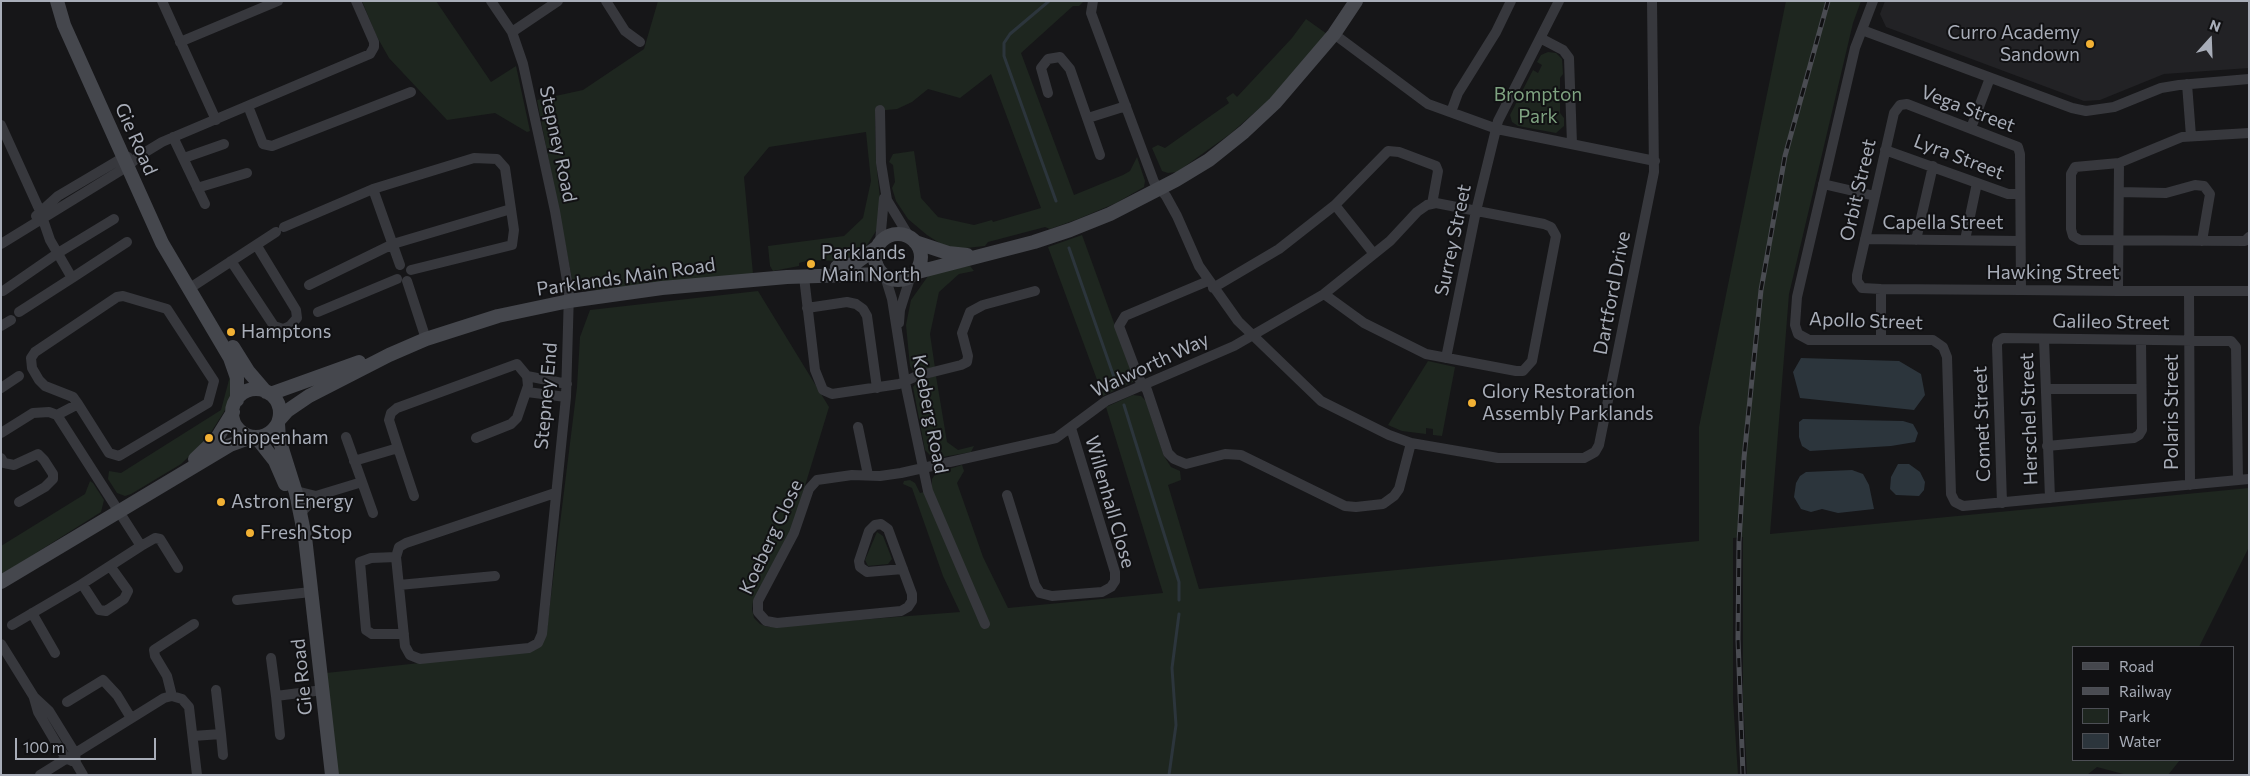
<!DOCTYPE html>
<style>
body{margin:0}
#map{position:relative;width:2250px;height:776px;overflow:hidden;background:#161618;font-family:Commissioner,sans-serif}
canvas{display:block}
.frame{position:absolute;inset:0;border:2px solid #a8adb8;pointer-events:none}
.legend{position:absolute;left:2072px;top:646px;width:162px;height:115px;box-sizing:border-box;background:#111113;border:1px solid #4d4f55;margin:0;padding:6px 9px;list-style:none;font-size:15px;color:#a8adb8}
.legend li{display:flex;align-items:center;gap:10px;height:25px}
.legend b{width:25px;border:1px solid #4d4f55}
.north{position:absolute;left:2185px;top:15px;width:50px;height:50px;-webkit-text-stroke:4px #111113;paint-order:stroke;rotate:20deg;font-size:14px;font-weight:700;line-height:20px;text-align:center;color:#a8adb8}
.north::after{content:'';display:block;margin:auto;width:18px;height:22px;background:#a8adb8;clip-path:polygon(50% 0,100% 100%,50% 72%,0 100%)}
.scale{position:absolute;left:15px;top:738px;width:141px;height:22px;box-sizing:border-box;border:2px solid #a8adb8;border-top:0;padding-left:6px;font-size:15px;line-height:18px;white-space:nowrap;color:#a8adb8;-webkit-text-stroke:4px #111113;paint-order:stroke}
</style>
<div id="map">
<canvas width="2250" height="776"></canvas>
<div class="frame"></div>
<ul class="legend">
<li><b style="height:6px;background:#45474d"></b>Road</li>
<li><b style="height:6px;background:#4a4c52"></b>Railway</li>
<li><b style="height:14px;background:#1e261f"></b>Park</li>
<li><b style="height:14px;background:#2c353c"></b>Water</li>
</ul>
<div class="north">N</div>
<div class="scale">100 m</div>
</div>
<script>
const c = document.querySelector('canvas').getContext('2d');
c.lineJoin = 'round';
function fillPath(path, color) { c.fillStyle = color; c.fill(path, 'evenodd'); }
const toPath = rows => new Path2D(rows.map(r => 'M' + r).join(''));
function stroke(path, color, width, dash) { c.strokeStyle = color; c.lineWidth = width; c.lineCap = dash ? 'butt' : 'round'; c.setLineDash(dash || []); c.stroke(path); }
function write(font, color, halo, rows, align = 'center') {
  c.font = font + ' Commissioner,sans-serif'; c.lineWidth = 4; c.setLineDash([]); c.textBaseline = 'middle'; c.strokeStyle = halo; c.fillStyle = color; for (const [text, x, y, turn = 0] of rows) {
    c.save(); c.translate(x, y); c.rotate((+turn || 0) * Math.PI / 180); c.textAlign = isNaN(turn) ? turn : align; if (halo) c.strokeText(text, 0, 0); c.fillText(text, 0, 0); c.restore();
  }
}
const built = toPath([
 [1885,1,2249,1,2249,68,2164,74,2100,100,2084,101,1886,27,1880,14]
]);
const green = toPath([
 [362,1,436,1,491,82,516,66,530,131,527,132,495,113,447,120,389,58,376,35],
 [658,1,1084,1,1079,6,1073,6,1021,53,1074,195,1123,175,1130,171,1137,157,1145,181,1144,187,1116,203,1078,219,1050,229,1045,227,988,242,985,246,956,249,941,244,927,235,908,219,896,201,892,188,895,182,893,165,889,162,893,154,914,151,921,198,938,217,974,225,992,220,993,222,1041,208,991,74,960,98,928,89,912,102,897,109,875,111,876,161,881,208,878,228,862,253,839,261,810,260,799,263,799,266,773,271,770,266,768,246,844,236,863,218,871,181,866,132,769,147,744,177,753,274,583,291,575,286,572,279,537,100,583,90,644,49],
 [1786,1,1861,1,1853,23,1789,294,1770,534,2249,488,2249,547,2199,647,2074,647,2074,760,2180,760,2168,775,2127,775,2097,767,2087,775,1747,775,1743,699,1743,537,1733,538,1733,700,1738,775,336,775,326,673,533,651,546,636,577,387,580,337,590,310,758,291,829,407,790,535,753,601,752,609,754,618,760,624,768,627,960,612,943,576,912,488,903,484,904,481,910,480,915,483,920,493,932,490,932,479,936,473,962,465,964,471,957,483,983,557,1008,608,1163,593,1106,407,1133,395,1141,396,1146,401,1164,456,1171,467,1180,471,1181,480,1168,485,1199,589,1699,541,1699,427],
 [1306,19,1327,34,1269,100,1230,134,1177,172,1168,173,1162,171,1152,148,1158,145,1165,148,1229,103,1226,98,1233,93,1237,97,1292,38],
 [1548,52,1556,53,1562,59,1563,74,1560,78,1560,113,1564,118,1564,126,1556,133,1518,126,1512,122,1510,115,1533,70,1538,73,1542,65,1537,62,1541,55],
 [1082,235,1134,378,1133,382,1103,396,1048,247],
 [970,266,974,271,959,274,939,292,930,334,935,368,913,371,910,366,906,325,911,300,928,276,938,271],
 [1428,361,1455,367,1442,436,1433,435,1433,429,1426,428,1426,434,1402,431,1388,425],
 [230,376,232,396,229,404,206,440,181,464,131,494,125,496,117,493,108,479,109,471,121,473,221,410],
 [936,376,947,442,958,450,974,446,971,452,937,458,931,456,925,450,913,387,918,381],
 [90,481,93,483,104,500,101,512,1,575,1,546,85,494],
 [877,532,883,536,892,559,888,564,868,566,865,560]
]);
const water = toPath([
 [1801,358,1899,361,1921,374,1925,395,1914,410,1800,398,1793,372],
 [1803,419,1903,421,1913,424,1918,433,1915,442,1891,446,1810,451,1802,446,1799,437,1799,422],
 [1898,464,1909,464,1920,472,1925,482,1924,490,1919,496,1896,495,1890,489,1891,477],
 [1852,470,1863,474,1869,485,1874,509,1838,513,1822,509,1811,512,1801,509,1794,497,1796,483,1800,476,1806,472]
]);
const stream = toPath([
 [1049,1,1010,34,1004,43,1004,56,1056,201],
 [1069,248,1115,380],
 [1124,405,1179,582,1179,600],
 [1169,775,1176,725,1172,668,1179,614]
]);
const street = toPath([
 [162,1,216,120],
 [491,1,512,32,523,64,555,211,569,292,566,397,542,634,538,643,529,648,420,659,410,655,405,646,396,557,399,547,406,543,555,493],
 [606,1,625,31,640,42],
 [1093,1,1091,13,1154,182,1166,196,1177,216,1199,266,1238,321,1321,401,1389,435,1411,443,1498,458,1584,458,1595,452,1599,445,1654,172,1652,1],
 [1873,1,1855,48,1797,297,1795,325,1798,334,1809,340,1933,340,1943,347,1947,357,1951,494,1955,502,1963,506,2249,479],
 [1862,30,2072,108,2086,111,2114,107,2161,88,2179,85,2249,79],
 [512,32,558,1],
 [1334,34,1428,104,1497,129,1655,161],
 [1542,39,1563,50,1569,58,1572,144],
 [180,42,278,1],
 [2187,84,2191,136],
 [1048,93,1041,68,1048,59,1060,57,1070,69,1100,155],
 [248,106,263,144,272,146,411,92],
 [880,110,881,163,887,200,910,238],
 [1451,112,1458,93,1496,32,1511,1],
 [1088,118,1126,106],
 [1,125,40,211,50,240,72,278,19,312],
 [1971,128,1990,78],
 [2249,133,2182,137,2119,163,2075,167,2071,174,2071,229,2073,236,2080,240,2245,241,2249,237],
 [173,137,205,204],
 [1885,150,2008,194,2020,194],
 [184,158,224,144],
 [1823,184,1875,196],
 [197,188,247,173],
 [2119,192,2166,193,2195,185,2204,186,2210,194,2202,241],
 [1335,205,1374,254],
 [36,216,58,196,124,157,128,157],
 [284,227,373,189],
 [1865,239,2020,241],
 [1916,240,1933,166],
 [1965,240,1977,183],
 [880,242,884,198],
 [1,244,128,166,139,156,162,142,370,54,374,47,374,42,356,1],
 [231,261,274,326,283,329,290,326,297,318,296,310,257,246],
 [400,265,373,189,474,158,497,159,505,168,514,230,512,245,411,270],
 [885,276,892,299,905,382,928,491,985,624],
 [804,277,815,370,823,390,832,394,899,384,917,376,961,365,967,362,968,356,962,333,970,312,983,305,1035,291],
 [72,278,127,242],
 [407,281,426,339],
 [1208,281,1125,316,1119,326,1139,379,1147,390,1168,453,1174,459,1186,464,1225,454,1241,455,1345,506,1356,507,1383,504,1394,496,1399,489,1411,443],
 [309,285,393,244,511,209],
 [190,288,276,232],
 [1213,288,1279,249,1335,205,1388,151,1399,152,1436,166,1438,171,1432,204],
 [2021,290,2020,154,2018,147,1907,104,1900,105,1894,113,1857,275,1857,281,1862,288,1881,289,2021,290,2118,291,2249,291],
 [3,291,58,253,114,219],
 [2118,291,2119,163],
 [2189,291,2190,485],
 [807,308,847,302,856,304,863,309,867,316,877,388],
 [318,312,397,279],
 [899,323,900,310,911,275],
 [1,326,11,320],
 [2044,339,2050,498],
 [1881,340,1881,289],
 [1446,358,1476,211,1498,121,1559,1],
 [527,376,567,384],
 [1,388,19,376],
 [2046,389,2140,389],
 [527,392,566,397],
 [57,415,78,404,73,397,45,386,39,380,32,368,31,358,35,352,117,297,123,296,167,309,214,381,208,403,119,456,109,453,78,404],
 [858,427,868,475],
 [1,433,33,413,49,412,57,415,141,546,82,584,12,625],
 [346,437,362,482],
 [2047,446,2134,438,2139,435,2142,430,2141,340],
 [398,448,414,496],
 [1,458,4,463,14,465,38,454,44,460,53,474,53,479,45,487,19,502],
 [354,461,398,448,389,420,391,413,397,408,517,364,527,376,528,386,517,418,511,424,476,438],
 [296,491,316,496,362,482,373,513],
 [1007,495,1035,585,1040,593,1052,596,1102,592,1111,587,1115,581,1115,572,1071,428],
 [2002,503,1997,345,1998,341,2003,338,2231,341,2236,347,2238,480],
 [301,513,316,496],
 [141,546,155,538,160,539,178,568],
 [396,557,371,558,360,562,366,630,372,634,404,634],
 [903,569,867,572,860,567,859,561,869,531,875,525,881,524,888,529,912,594,912,601,908,607,901,611,777,623,766,621,758,612,758,601,794,533,809,489,817,480,852,475,880,476,901,473,1056,438,1106,401,1234,346,1324,294,1390,241,1417,212,1427,205,1436,203,1544,224,1551,227,1556,236,1532,361,1523,371,1516,371,1426,354,1364,323,1324,294],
 [82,584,99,610,106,611,124,599,128,591,110,566],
 [399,585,495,576],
 [237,600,311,592],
 [32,613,55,653],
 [1,644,34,697,49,711,75,753,76,763,83,775],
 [271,658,276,696,323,690],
 [172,696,167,676,155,656,154,650,194,624],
 [276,696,280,735],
 [34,698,38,712,58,746,66,758,72,761],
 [67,702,103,680,117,695,131,718],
 [221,734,223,755],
 [193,736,221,734,216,690],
 [40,775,164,698,172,696,182,699,189,707,197,775]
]);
const secondary = toPath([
 [57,1,64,25,162,243,230,358,237,378,237,400],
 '875 257a23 23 0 1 1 46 0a23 23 0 1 1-46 0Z',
 [915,242,948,253,967,255],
 [837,267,854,264,876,248],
 [914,273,1034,242,1070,230,1110,214,1176,180,1209,160,1244,132,1275,103,1334,34,1356,1],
 [233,347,248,371,266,392],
 '232 413a24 24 0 1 1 48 0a24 24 0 1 1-48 0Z',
 [270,394,359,362],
 [279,420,287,411,309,396,389,355,426,339,498,316,569,301,662,288,787,277,882,274],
 [278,424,279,439,296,493,305,537,332,775],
 [256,437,275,461,285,484],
 [195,459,217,438,233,412],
 [1,582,230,445,252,437]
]);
const rail = toPath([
 [1743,775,1738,639,1739,542,1744,458,1761,290,1785,156,1828,1]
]);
const markers = [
 [2090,44,5,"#f2b134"],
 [811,264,5,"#f2b134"],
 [231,332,5,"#f2b134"],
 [1472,403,5,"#f2b134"],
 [209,438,5,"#f2b134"],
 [221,502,5,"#f2b134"],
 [250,533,5,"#f2b134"]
];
const poiNames = [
 ["Curro Academy",2080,33,"right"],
 ["Sandown",2080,55,"right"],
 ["Parklands",821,253],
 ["Main North",821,275],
 ["Hamptons",241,332],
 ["Glory Restoration",1482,392],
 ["Assembly Parklands",1482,414],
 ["Chippenham",219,438],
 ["Astron Energy",231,502],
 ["Fresh Stop",260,533]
];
const parkNames = [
 ["Brompton",1538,95],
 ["Park",1538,117]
];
const streetNames = [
 ["Vega Street",1968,109,21],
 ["Gie Road",136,139,66],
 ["Stepney Road",558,144,78],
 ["Lyra Street",1959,157,21],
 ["Orbit Street",1858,190,-77],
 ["Capella Street",1943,223],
 ["Surrey Street",1453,240,-78],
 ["Hawking Street",2053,273],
 ["Parklands Main Road",626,277,-8],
 ["Dartford Drive",1612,293,-79],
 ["Apollo Street",1866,321,2],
 ["Galileo Street",2111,322,1],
 ["Walworth Way",1150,365,-25],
 ["Stepney End",546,396,-85],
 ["Polaris Street",2172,412,-90],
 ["Koeberg Road",930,414,79],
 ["Herschel Street",2029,419,-92],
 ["Comet Street",1982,424,-92],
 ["Willenhall Close",1110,502,74],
 ["Koeberg Close",771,537,-65],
 ["Gie Road",302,677,-96]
];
fillPath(built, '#222225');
fillPath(green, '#1e261f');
fillPath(water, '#2c353c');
stroke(stream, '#2c353c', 3);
stroke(street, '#37383d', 10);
stroke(secondary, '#45474d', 14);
stroke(rail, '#4a4c52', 5);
stroke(rail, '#111113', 3, [9]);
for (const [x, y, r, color] of markers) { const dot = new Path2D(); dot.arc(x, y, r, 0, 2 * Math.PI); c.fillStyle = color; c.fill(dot); stroke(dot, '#111113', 2); }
write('19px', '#a8adb8', '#111113', poiNames, 'left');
write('19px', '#7fa381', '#111113', parkNames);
write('19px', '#a8adb8', '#111113', streetNames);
</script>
